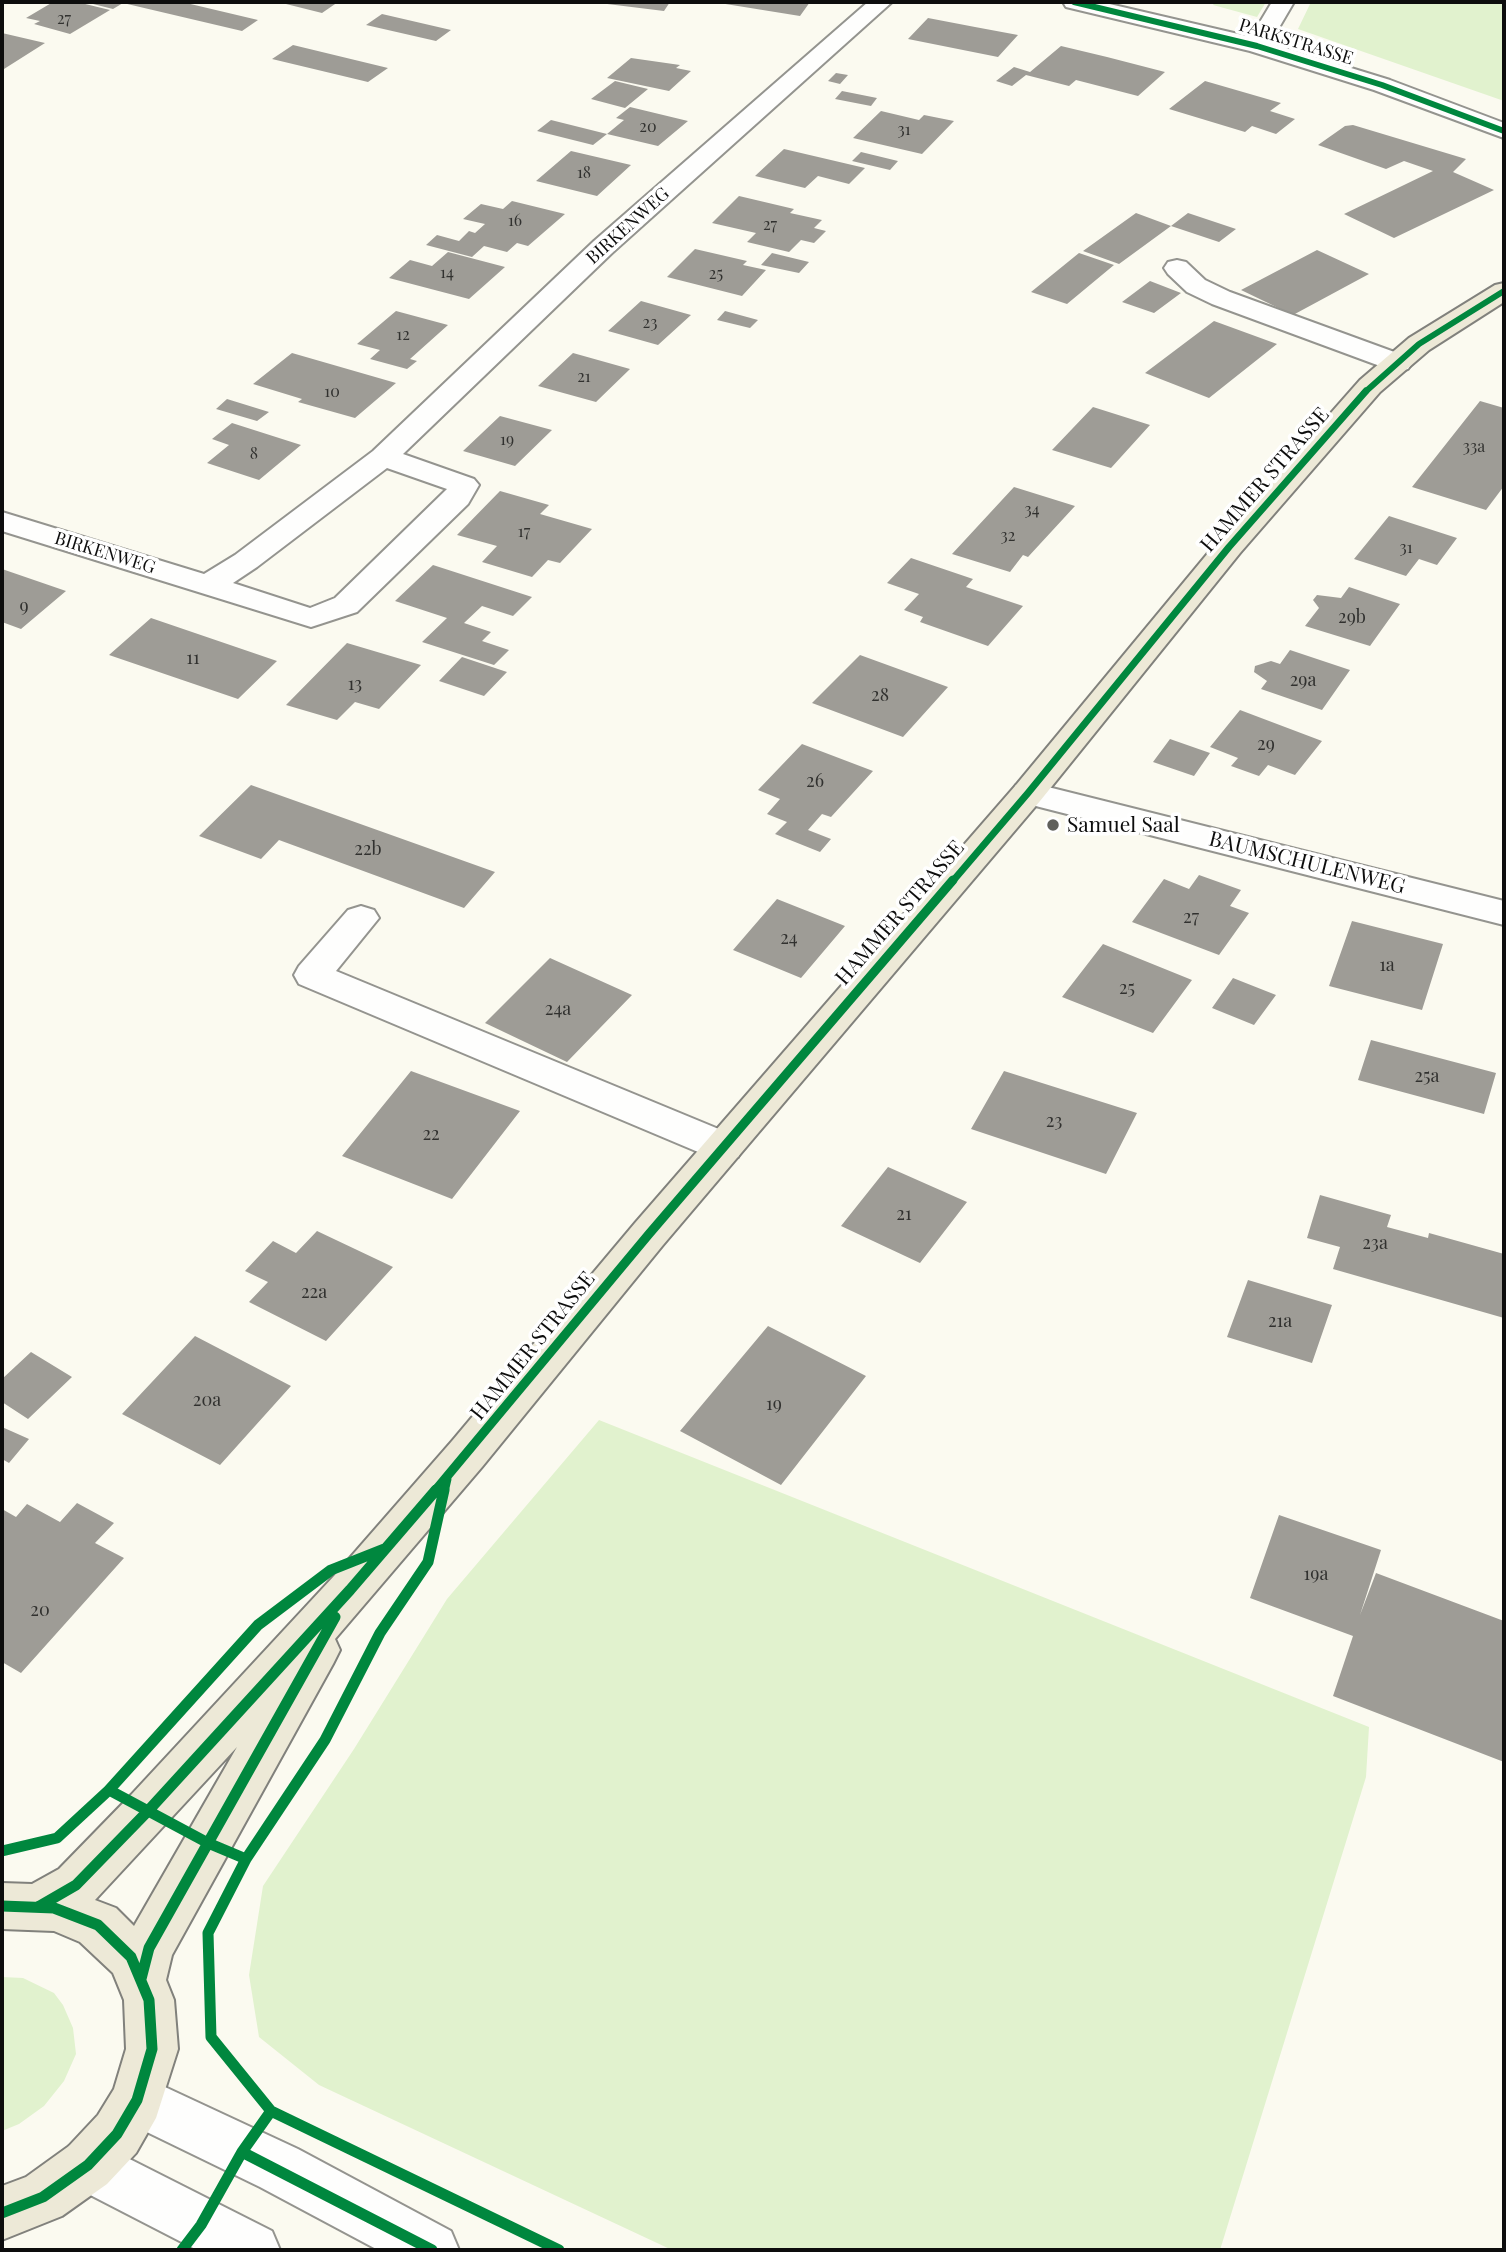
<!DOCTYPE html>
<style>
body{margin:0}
#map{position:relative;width:1506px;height:2252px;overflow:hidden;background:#fbfaf0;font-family:"Playfair Display",serif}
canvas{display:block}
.frame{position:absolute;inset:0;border:4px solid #0d0d0d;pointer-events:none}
</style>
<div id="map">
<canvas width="1506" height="2252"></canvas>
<div class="frame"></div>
</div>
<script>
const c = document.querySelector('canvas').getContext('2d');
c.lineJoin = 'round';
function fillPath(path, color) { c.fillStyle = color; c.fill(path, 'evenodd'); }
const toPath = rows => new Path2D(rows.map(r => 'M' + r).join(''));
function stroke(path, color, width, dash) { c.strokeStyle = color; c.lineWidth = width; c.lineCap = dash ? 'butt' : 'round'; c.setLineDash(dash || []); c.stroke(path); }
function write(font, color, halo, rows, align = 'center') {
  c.font = font + ' "Playfair Display",serif'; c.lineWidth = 7; c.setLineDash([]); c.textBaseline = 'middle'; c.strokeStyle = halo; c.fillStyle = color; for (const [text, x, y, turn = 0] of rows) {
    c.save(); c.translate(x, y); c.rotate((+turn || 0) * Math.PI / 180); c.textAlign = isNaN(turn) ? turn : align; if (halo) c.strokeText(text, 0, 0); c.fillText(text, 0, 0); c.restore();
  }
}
const green = toPath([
 [1215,2,1266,2,1257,17,1213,5],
 [1311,2,1504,2,1504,101,1298,29],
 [599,1420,1369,1727,1366,1777,1220,2250,672,2250,319,2085,259,2037,249,1975,263,1886,354,1749,447,1599],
 [2,1977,23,1978,54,1993,63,2005,73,2028,76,2054,64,2081,44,2106,19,2124,2,2131]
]);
const building = toPath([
 [53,2,77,2,110,10,70,34,34,24,40,21,26,18],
 [182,2,258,20,242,31,123,3,113,9,89,3],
 [278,2,338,2,322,13],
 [591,2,670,2,664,11],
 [713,2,810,2,800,16],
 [382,14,451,30,436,41,366,25],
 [928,18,975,27,1018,35,998,57,908,39],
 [2,33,45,43,4,69,2,68],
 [293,45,388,68,368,82,272,59],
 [1061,46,1107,57,1165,72,1138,96,1076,80,1069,86,1026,75,1012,86,996,81,1014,67,1030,72],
 [631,58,680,65,676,68,691,71,669,91,607,78],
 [836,73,848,75,840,84,828,81],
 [615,81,648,89,625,108,591,99],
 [1205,81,1281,103,1270,111,1295,119,1276,134,1252,126,1245,132,1169,109],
 [842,91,877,98,871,106,835,99],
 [630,107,688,121,658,146,607,134,624,120,616,118],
 [881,111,919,120,924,115,954,121,922,154,853,138],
 [551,120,607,134,593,145,537,131],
 [1353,125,1466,159,1453,172,1494,190,1394,238,1344,214,1433,171,1404,161,1386,169,1318,145,1345,126],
 [784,149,865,168,849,184,818,176,805,188,755,176],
 [571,151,631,165,597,196,536,181],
 [861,152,898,161,890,170,852,161],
 [739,196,794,209,790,213,822,220,814,228,826,231,814,243,801,240,789,252,747,242,756,233,712,223],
 [512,201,565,214,528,246,517,243,507,252,484,246,472,257,426,245,437,235,459,241,469,231,475,233,485,224,463,219,481,204,503,209],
 [1136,213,1171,226,1119,264,1083,251],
 [1188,213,1236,229,1219,242,1171,226],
 [695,249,747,261,743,265,766,270,742,296,667,277],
 [1317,250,1369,274,1293,315,1241,290],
 [448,252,505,267,469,299,389,278,410,260,432,266],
 [772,253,809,262,799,273,761,265],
 [1079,253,1114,265,1067,304,1031,292],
 [1150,281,1181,293,1154,313,1122,302],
 [641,301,691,315,658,345,608,331],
 [396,311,448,325,410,359,417,361,407,369,370,359,380,350,357,344],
 [725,311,758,320,750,328,717,320],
 [1214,321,1277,344,1209,398,1145,373],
 [292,353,396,383,355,418,298,402,302,399,253,384],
 [573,353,630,369,596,402,538,386],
 [227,399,269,412,257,421,216,409],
 [1480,401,1504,408,1504,486,1486,510,1412,487],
 [1093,407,1150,425,1111,468,1052,450],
 [500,416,552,430,515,466,463,451],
 [232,423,301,445,259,480,207,463,229,445,212,439],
 [1014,487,1075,506,1028,557,1023,555,1010,572,952,554],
 [500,491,549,505,540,514,592,529,560,563,548,560,532,577,482,562,497,546,457,535],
 [1389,516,1457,538,1437,565,1419,559,1406,576,1354,559],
 [911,558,973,579,966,587,1023,606,988,646,920,622,923,617,904,610,919,594,887,583],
 [433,565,532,597,513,616,482,606,464,623,491,632,482,641,509,650,494,665,422,642,447,618,395,601],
 [2,569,66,591,21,629,2,622],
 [1349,587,1400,604,1370,646,1305,626,1319,608,1313,600,1317,595,1341,598],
 [151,618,277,661,238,699,109,655],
 [347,643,421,665,379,709,355,702,337,720,286,705],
 [1290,650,1350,670,1322,710,1261,689,1267,681,1254,672,1255,666,1271,661,1280,664],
 [860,655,948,687,903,737,812,703],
 [462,657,507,672,484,696,439,681],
 [1240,710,1322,741,1295,775,1268,765,1259,776,1231,766,1238,758,1210,747],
 [1170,739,1210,753,1194,776,1153,762],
 [802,744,873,771,831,817,822,814,808,830,831,839,820,852,775,834,787,822,767,814,780,799,758,790],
 [251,785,495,872,464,908,279,840,261,859,199,836],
 [1199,875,1241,890,1230,906,1249,913,1219,955,1132,922,1164,879,1189,889],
 [777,899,845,926,801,978,733,950],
 [1352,921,1443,944,1422,1010,1329,986],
 [1103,944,1192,980,1153,1033,1062,997],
 [550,958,632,995,567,1062,485,1023],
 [1233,978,1276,995,1254,1025,1212,1008],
 [1371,1040,1496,1073,1484,1114,1358,1080],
 [411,1071,520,1111,452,1199,342,1156],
 [1004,1071,1137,1113,1106,1174,971,1129],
 [888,1167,967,1202,920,1263,841,1226],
 [1320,1195,1391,1215,1387,1227,1428,1238,1429,1233,1504,1254,1504,1318,1333,1269,1340,1247,1307,1238],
 [317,1231,393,1267,326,1341,249,1302,268,1282,245,1271,273,1241,296,1253],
 [1248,1280,1332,1305,1312,1363,1227,1337],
 [768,1326,866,1376,781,1485,680,1431],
 [195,1336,291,1386,220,1465,122,1414],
 [31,1352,72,1377,28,1419,2,1402,2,1379],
 [2,1427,29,1439,9,1463,2,1459],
 [77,1503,114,1523,95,1543,124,1558,21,1673,2,1662,2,1509,16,1517,27,1504,60,1522],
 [1279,1515,1381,1550,1360,1615,1376,1573,1504,1621,1504,1762,1333,1696,1353,1636,1250,1598]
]);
const minor = toPath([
 [868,2,892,2,612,253,403,454,474,479,479,485,468,504,357,612,311,627,2,531,2,512,204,574,235,555,373,451,594,241,868,2],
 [387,468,447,489,335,598,310,608,233,583,257,567,387,468],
 [1063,2,1101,2,1251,37,1272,2,1294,2,1270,43,1390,80,1504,123,1504,138,1374,90,1250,51,1066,7,1063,2],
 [1177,260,1186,262,1205,280,1230,292,1408,357,1412,363,1408,369,1398,371,1388,369,1212,304,1187,292,1168,274,1164,268,1168,262,1177,260],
 [1028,782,1504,901,1504,925,1016,801,1011,793,1016,785,1028,782],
 [361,906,374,910,379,918,336,971,738,1137,743,1147,738,1157,724,1161,710,1157,299,984,294,975,299,966,348,910,361,906],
 [137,2074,298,2149,451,2231,459,2250,378,2250,260,2187,118,2118,111,2100,118,2082,137,2074],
 [88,2138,272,2231,280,2250,197,2250,69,2184,61,2165,69,2146,88,2138]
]);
const major = toPath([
 [1504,283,1504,302,1429,350,1380,392,1240,553,1040,801,663,1245,482,1467,335,1639,340,1650,333,1664,172,1955,166,1980,174,2000,178,2049,156,2118,136,2153,107,2184,62,2216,2,2240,2,2186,26,2177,69,2146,98,2115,114,2089,126,2049,124,2000,113,1973,80,1942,54,1931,2,1929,2,1883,32,1884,59,1869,131,1795,334,1576,452,1441,635,1223,1016,785,1218,541,1360,380,1409,338,1495,285,1504,283],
 [237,1747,134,1926,116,1908,95,1900,237,1747]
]);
const cyclewayFar3 = toPath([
 [1074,2,1257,46,1382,85,1504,131],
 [1364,393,1419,344,1504,291]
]);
const cyclewayFar2 = toPath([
 [952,882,1028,793,1229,547,1366,391]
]);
const cyclewayFar1 = toPath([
 [434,1492,649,1234,953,880],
 [444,1492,447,1479]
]);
const cycleway = toPath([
 [109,1790,258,1625,331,1570,384,1549],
 [2,1851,57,1838,109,1790,208,1843,246,1859,208,1933,211,2037,271,2111,559,2250],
 [246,1859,325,1740,380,1633,428,1562,444,1490],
 [2,1906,54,1908,98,1925,131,1957,149,2000,152,2049,137,2100,117,2134,88,2165,43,2197,2,2213],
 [38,1907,76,1885,148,1811,350,1590,436,1490],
 [141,1979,149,1948,335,1617],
 [242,2152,432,2250],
 [182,2250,201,2225,242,2152,271,2111]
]);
const markers = [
 [1053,825,7,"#60605c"]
];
const farNumbernames = [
 ["27",64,19],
 ["20",648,127],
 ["31",904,130],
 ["18",584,173],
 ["16",515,221],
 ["27",770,225],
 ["14",447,273],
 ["25",716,274],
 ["23",650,323],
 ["12",403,335],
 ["21",584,377],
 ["10",332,392],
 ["19",507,440],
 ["33a",1474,447],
 ["8",254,454],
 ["34",1032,510],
 ["17",524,532],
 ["32",1008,536],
 ["31",1406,548]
];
const farStreetnames = [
 ["PARKSTRASSE",1296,42,17],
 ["BIRKENWEG",628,226,-42],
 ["BIRKENWEG",105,553,17]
];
const numberNames = [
 ["9",24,606],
 ["29b",1352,617],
 ["11",193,658],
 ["29a",1303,680],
 ["13",355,684],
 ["28",880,695],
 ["29",1266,744],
 ["26",815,781],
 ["22b",368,849],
 ["27",1191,917],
 ["24",789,938],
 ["1a",1387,965],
 ["25",1127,988],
 ["24a",558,1009],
 ["25a",1427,1076],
 ["23",1054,1121],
 ["22",431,1134],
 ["21",904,1214],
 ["23a",1375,1243],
 ["22a",314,1292],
 ["21a",1280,1321],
 ["20a",207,1400],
 ["19",774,1404],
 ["19a",1316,1574],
 ["20",40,1610]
];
const streetNames = [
 ["HAMMER STRASSE",1265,480,-49],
 ["BAUMSCHULENWEG",1307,863,14],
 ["HAMMER STRASSE",900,913,-49],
 ["HAMMER STRASSE",533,1346,-51]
];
const poiNames = [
 ["Samuel Saal",1067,825]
];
fillPath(green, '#e1f2ce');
fillPath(building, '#9e9c96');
stroke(minor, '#94948f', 4);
stroke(major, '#81817c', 4);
fillPath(minor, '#fefefd');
fillPath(major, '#ede9d7');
stroke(cyclewayFar3, '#00873e', 6);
stroke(cyclewayFar2, '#00873e', 7);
stroke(cyclewayFar1, '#00873e', 9);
stroke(cycleway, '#00873e', 11);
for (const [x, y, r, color] of markers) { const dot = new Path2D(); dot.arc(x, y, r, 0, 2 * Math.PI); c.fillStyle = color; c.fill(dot); stroke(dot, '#fff', 2.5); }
write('16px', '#31312f', null, farNumbernames);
write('18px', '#0d0d0d', '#fff', farStreetnames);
write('18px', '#31312f', null, numberNames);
write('21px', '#0d0d0d', '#fff', streetNames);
write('21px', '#0d0d0d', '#fff', poiNames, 'left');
</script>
